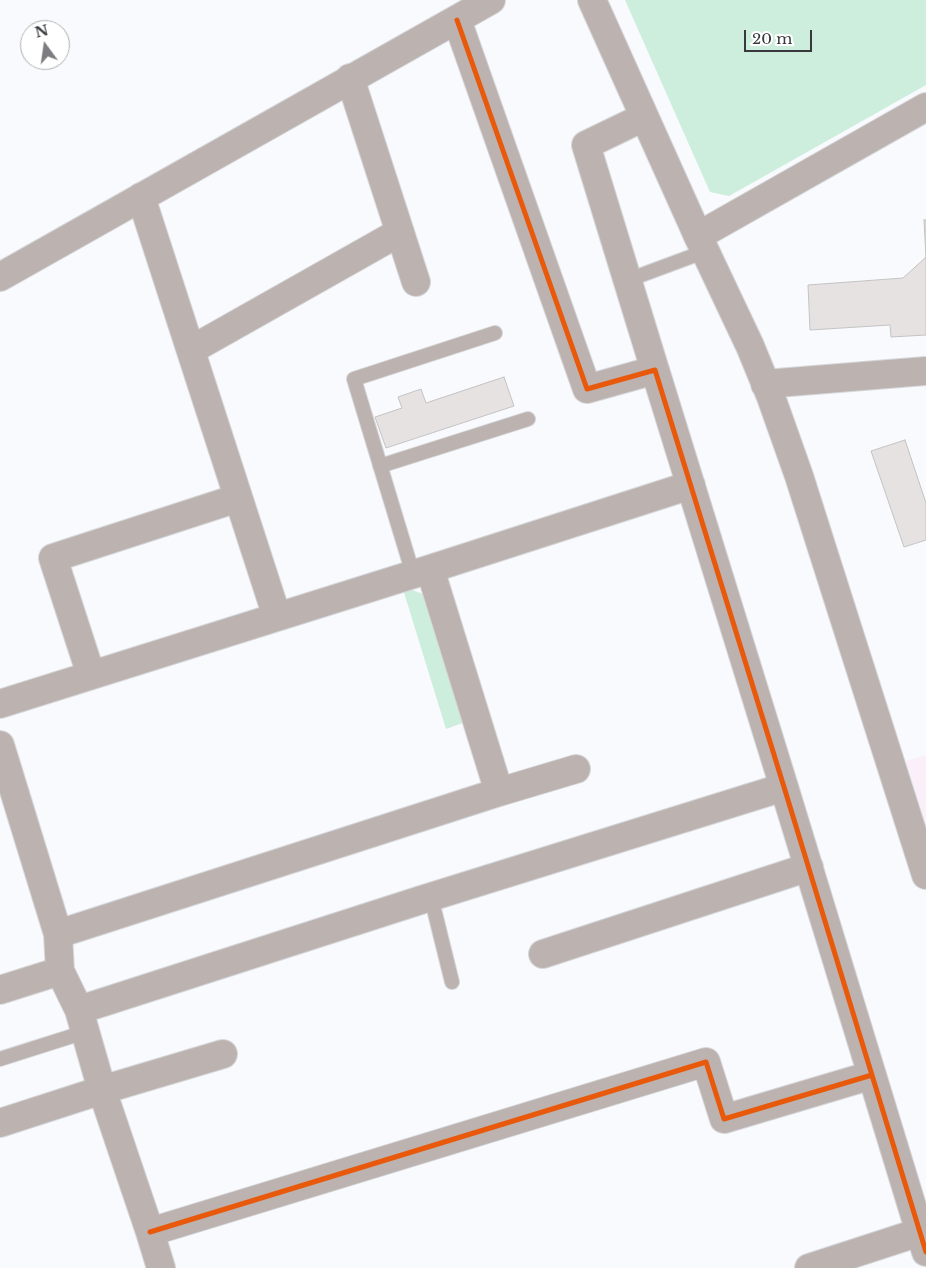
<!DOCTYPE html>
<style>
body{margin:0}
#map{position:relative;width:926px;height:1268px;overflow:hidden;background:#f8fafd;font-family:"Libre Baskerville",serif}
canvas{display:block}
.north{position:absolute;left:20px;top:20px;width:50px;height:50px;box-sizing:border-box;background:#fff;border:1px solid #afb0b1;border-radius:50%;rotate:346deg;font-size:14px;font-weight:700;line-height:20px;text-align:center;color:#37393d}
.north::after{content:'';display:block;margin:auto;width:18px;height:22px;background:#7b7d80;clip-path:polygon(50% 0,100% 100%,50% 72%,0 100%)}
.scale{position:absolute;left:744px;top:30px;width:68px;height:22px;box-sizing:border-box;border:2px solid #37393d;border-top:0;padding-left:6px;font-size:15px;line-height:18px;white-space:nowrap;color:#37393d;-webkit-text-stroke:4px #fff;paint-order:stroke}
</style>
<div id="map">
<canvas width="926" height="1268"></canvas>
<div class="north">N</div>
<div class="scale">20 m</div>
</div>
<script>
const c = document.querySelector('canvas').getContext('2d');
c.lineJoin = 'round';
function fillPath(path, color) { c.fillStyle = color; c.fill(path, 'evenodd'); }
const toPath = rows => new Path2D(rows.map(r => 'M' + r).join(''));
function stroke(path, color, width, dash) { c.strokeStyle = color; c.lineWidth = width; c.lineCap = dash ? 'butt' : 'round'; c.setLineDash(dash || []); c.stroke(path); }
const industrial = toPath([
 [926,755,926,830,906,761]
]);
const green = toPath([
 [625,0,926,0,926,85,729,196,710,192],
 [402,586,428,596,468,721,446,729]
]);
const building = toPath([
 [924,220,926,220,926,335,891,337,890,325,810,330,808,285,903,278,926,257,924,220],
 [504,377,514,406,386,448,375,417,402,408,398,397,421,389,426,403,504,377],
 [905,440,926,503,926,540,904,547,871,451,905,440]
]);
const service = toPath([
 [628,280,706,251],
 [380,466,528,419],
 [413,574,354,379,495,333],
 [431,897,452,982],
 [0,1059,85,1032]
]);
const minor = toPath([
 [457,20,587,389,655,370,784,787,926,1252],
 [350,78,416,282],
 [644,117,586,145,655,370],
 [141,197,277,617],
 [698,236,926,107],
 [191,350,400,232],
 [91,675,53,558,238,498],
 [0,704,430,569,691,485],
 [0,745,58,934,60,971,79,1010,102,1090,150,1232,161,1268],
 [499,792,576,769],
 [58,934,499,792,430,569],
 [543,954,809,867],
 [0,990,60,971],
 [79,1010,421,900,784,787],
 [0,1123,102,1090,223,1054],
 [150,1232,706,1062,724,1119,872,1075],
 [809,1268,926,1230]
]);
const tertiary = toPath([
 [592,0,698,236,750,346,771,397,799,476,926,875],
 [0,277,491,0],
 [765,384,926,371]
]);
const cycleway = toPath([
 [457,20,587,389,655,370,784,787,926,1252],
 [150,1232,706,1062,724,1119,872,1075]
]);
fillPath(industrial, '#fbf0fa');
fillPath(green, '#cdeddd');
fillPath(building, '#e7e2e2');
stroke(building, '#c4c3c4', 1);
stroke(service, '#d6d7da', 16);
stroke(minor, '#d6d7da', 30);
stroke(tertiary, '#d6d7da', 30);
stroke(service, '#bcb3b0', 14);
stroke(minor, '#bcb3b0', 28);
stroke(tertiary, '#bcb3b0', 28);
stroke(cycleway, '#e8590c', 5);
</script>
